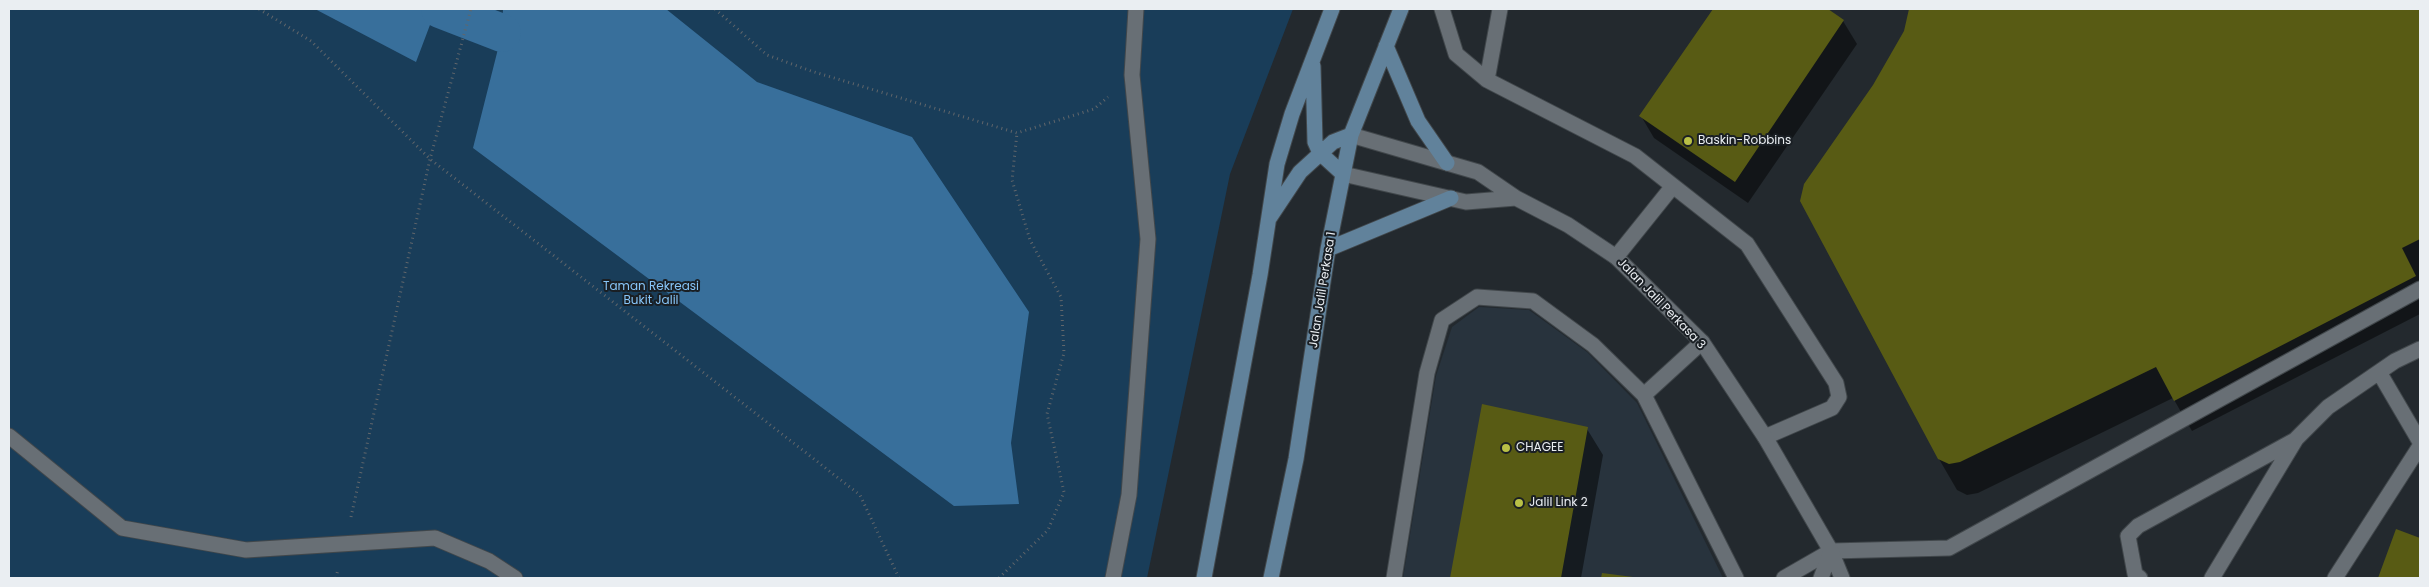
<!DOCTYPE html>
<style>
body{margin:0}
#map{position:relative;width:2429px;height:587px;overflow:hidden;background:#23292e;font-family:Poppins,sans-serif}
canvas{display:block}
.frame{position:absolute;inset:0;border:10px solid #eaeef2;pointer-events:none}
</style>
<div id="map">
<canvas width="2429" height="587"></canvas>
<div class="frame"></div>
</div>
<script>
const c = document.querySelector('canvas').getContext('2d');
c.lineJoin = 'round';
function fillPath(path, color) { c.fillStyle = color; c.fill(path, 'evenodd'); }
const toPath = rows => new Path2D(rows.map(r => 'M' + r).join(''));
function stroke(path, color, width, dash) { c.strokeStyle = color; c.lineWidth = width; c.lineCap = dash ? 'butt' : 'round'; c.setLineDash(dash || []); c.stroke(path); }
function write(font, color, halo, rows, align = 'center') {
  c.font = font + ' Poppins,sans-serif'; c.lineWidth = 4; c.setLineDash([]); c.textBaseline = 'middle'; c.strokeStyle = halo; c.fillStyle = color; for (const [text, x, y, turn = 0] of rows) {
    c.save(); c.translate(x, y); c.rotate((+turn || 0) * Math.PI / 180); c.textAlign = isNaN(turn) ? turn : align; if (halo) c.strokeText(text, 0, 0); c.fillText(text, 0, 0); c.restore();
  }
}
const built = toPath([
 [1479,307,1529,310,1587,352,1637,403,1723,578,1403,578,1436,376,1452,327]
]);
const green = toPath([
 [9,9,1293,9,1230,174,1147,578,9,578]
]);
const water = toPath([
 [315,9,436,9,416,62],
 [503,9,666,9,757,82,912,137,1029,312,1011,443,1019,504,954,506,473,148,502,33]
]);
const shadow = toPath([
 [1714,9,1825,9,1843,21,1857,44,1748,203,1654,138,1641,116],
 [1911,9,2420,9,2420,278,2419,279,2420,314,2192,431,2173,398,1978,493,1967,495,1957,490,1939,459,1874,85,1905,31],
 [1483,406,1587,429,1603,455,1581,578,1451,578],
 [2397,530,2420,539,2420,578,2379,578]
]);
const canal = toPath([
 [440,9,502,33]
]);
const building = toPath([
 [1713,9,1828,9,1844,20,1735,182,1639,116],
 [1909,9,2420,9,2420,239,2402,248,2416,276,2174,401,2156,367,1960,462,1949,464,1938,459,1800,201,1804,184,1873,85,1904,31],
 [1482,404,1588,427,1561,578,1450,578],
 [2396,529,2420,538,2420,578,2378,578],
 [1602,573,1633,577,1633,578,1601,578]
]);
const path = toPath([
 [259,9,311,41,430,159,860,495,899,578],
 [715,9,767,55,811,71,1017,133,1094,109,1108,97],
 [351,517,430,159,471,9],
 [336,578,338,569],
 [999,578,1048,530,1064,492,1047,414,1064,353,1061,297,1030,240,1012,180,1017,133]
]);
const lane = toPath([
 [1442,9,1456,54,1487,80],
 [1500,9,1487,80,1635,156,1747,244,1836,383,1839,397,1832,408,1765,437],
 [1616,257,1673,186],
 [2379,372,2420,442],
 [1644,395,1702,342],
 [9,436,122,528,246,550,435,538,489,561,515,578],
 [1113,578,1129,495,1148,239,1132,75,1136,9],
 [1394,578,1427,373,1442,320,1477,297,1533,301,1593,345,1644,395,1736,578],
 [1784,578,1831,551,1949,548,2420,289],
 [2140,578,2135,574,2128,536,2138,526,2295,440],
 [2212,578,2296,439,2328,407,2395,361,2420,349],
 [2335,578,2420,446]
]);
const street = toPath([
 [1351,135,1478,172,1516,198,1568,225,1616,257,1702,342,1765,437,1831,551,1842,578],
 [1343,174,1466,202,1516,198],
 [1821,578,1831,551]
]);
const secondary = toPath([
 [1386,46,1418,121,1447,163],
 [1313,66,1315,142,1320,153,1343,174],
 [1270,217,1300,172,1333,142,1351,135],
 [1328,249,1451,198],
 [1204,578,1260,275,1277,164,1292,114,1332,9],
 [1271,578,1296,459,1328,249,1351,135,1401,9]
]);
const markers = [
 [1688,141,5,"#b9c046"],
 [1506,448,5,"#b9c046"],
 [1519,503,5,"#b9c046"]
];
const poiNames = [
 ["Baskin-Robbins",1698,141],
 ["CHAGEE",1516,448],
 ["Jalil Link 2",1529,503]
];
const parkNames = [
 ["Taman Rekreasi",651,287],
 ["Bukit Jalil",651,301]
];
const streetNames = [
 ["Jalan Jalil Perkasa 1",1323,290,-81],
 ["Jalan Jalil Perkasa 3",1661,304,46]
];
fillPath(built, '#28333d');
fillPath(green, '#193d59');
fillPath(water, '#386f9b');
fillPath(shadow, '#0007');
stroke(canal, '#386f9b', 38);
fillPath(building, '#585b14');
stroke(lane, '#41474b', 17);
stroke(street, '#41474b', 17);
stroke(secondary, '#41474b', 17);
stroke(path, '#61666b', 3, [1, 4]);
stroke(lane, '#686f75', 15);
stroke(street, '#686f75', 15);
stroke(secondary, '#61829b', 15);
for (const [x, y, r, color] of markers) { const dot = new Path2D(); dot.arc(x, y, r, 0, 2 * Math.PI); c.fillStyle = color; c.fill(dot); stroke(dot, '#1a1f24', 2); }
write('12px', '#eaeef2', '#1a1f24', poiNames, 'left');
write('12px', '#87c5f8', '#1a1f24', parkNames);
write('12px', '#eaeef2', '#1a1f24', streetNames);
</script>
